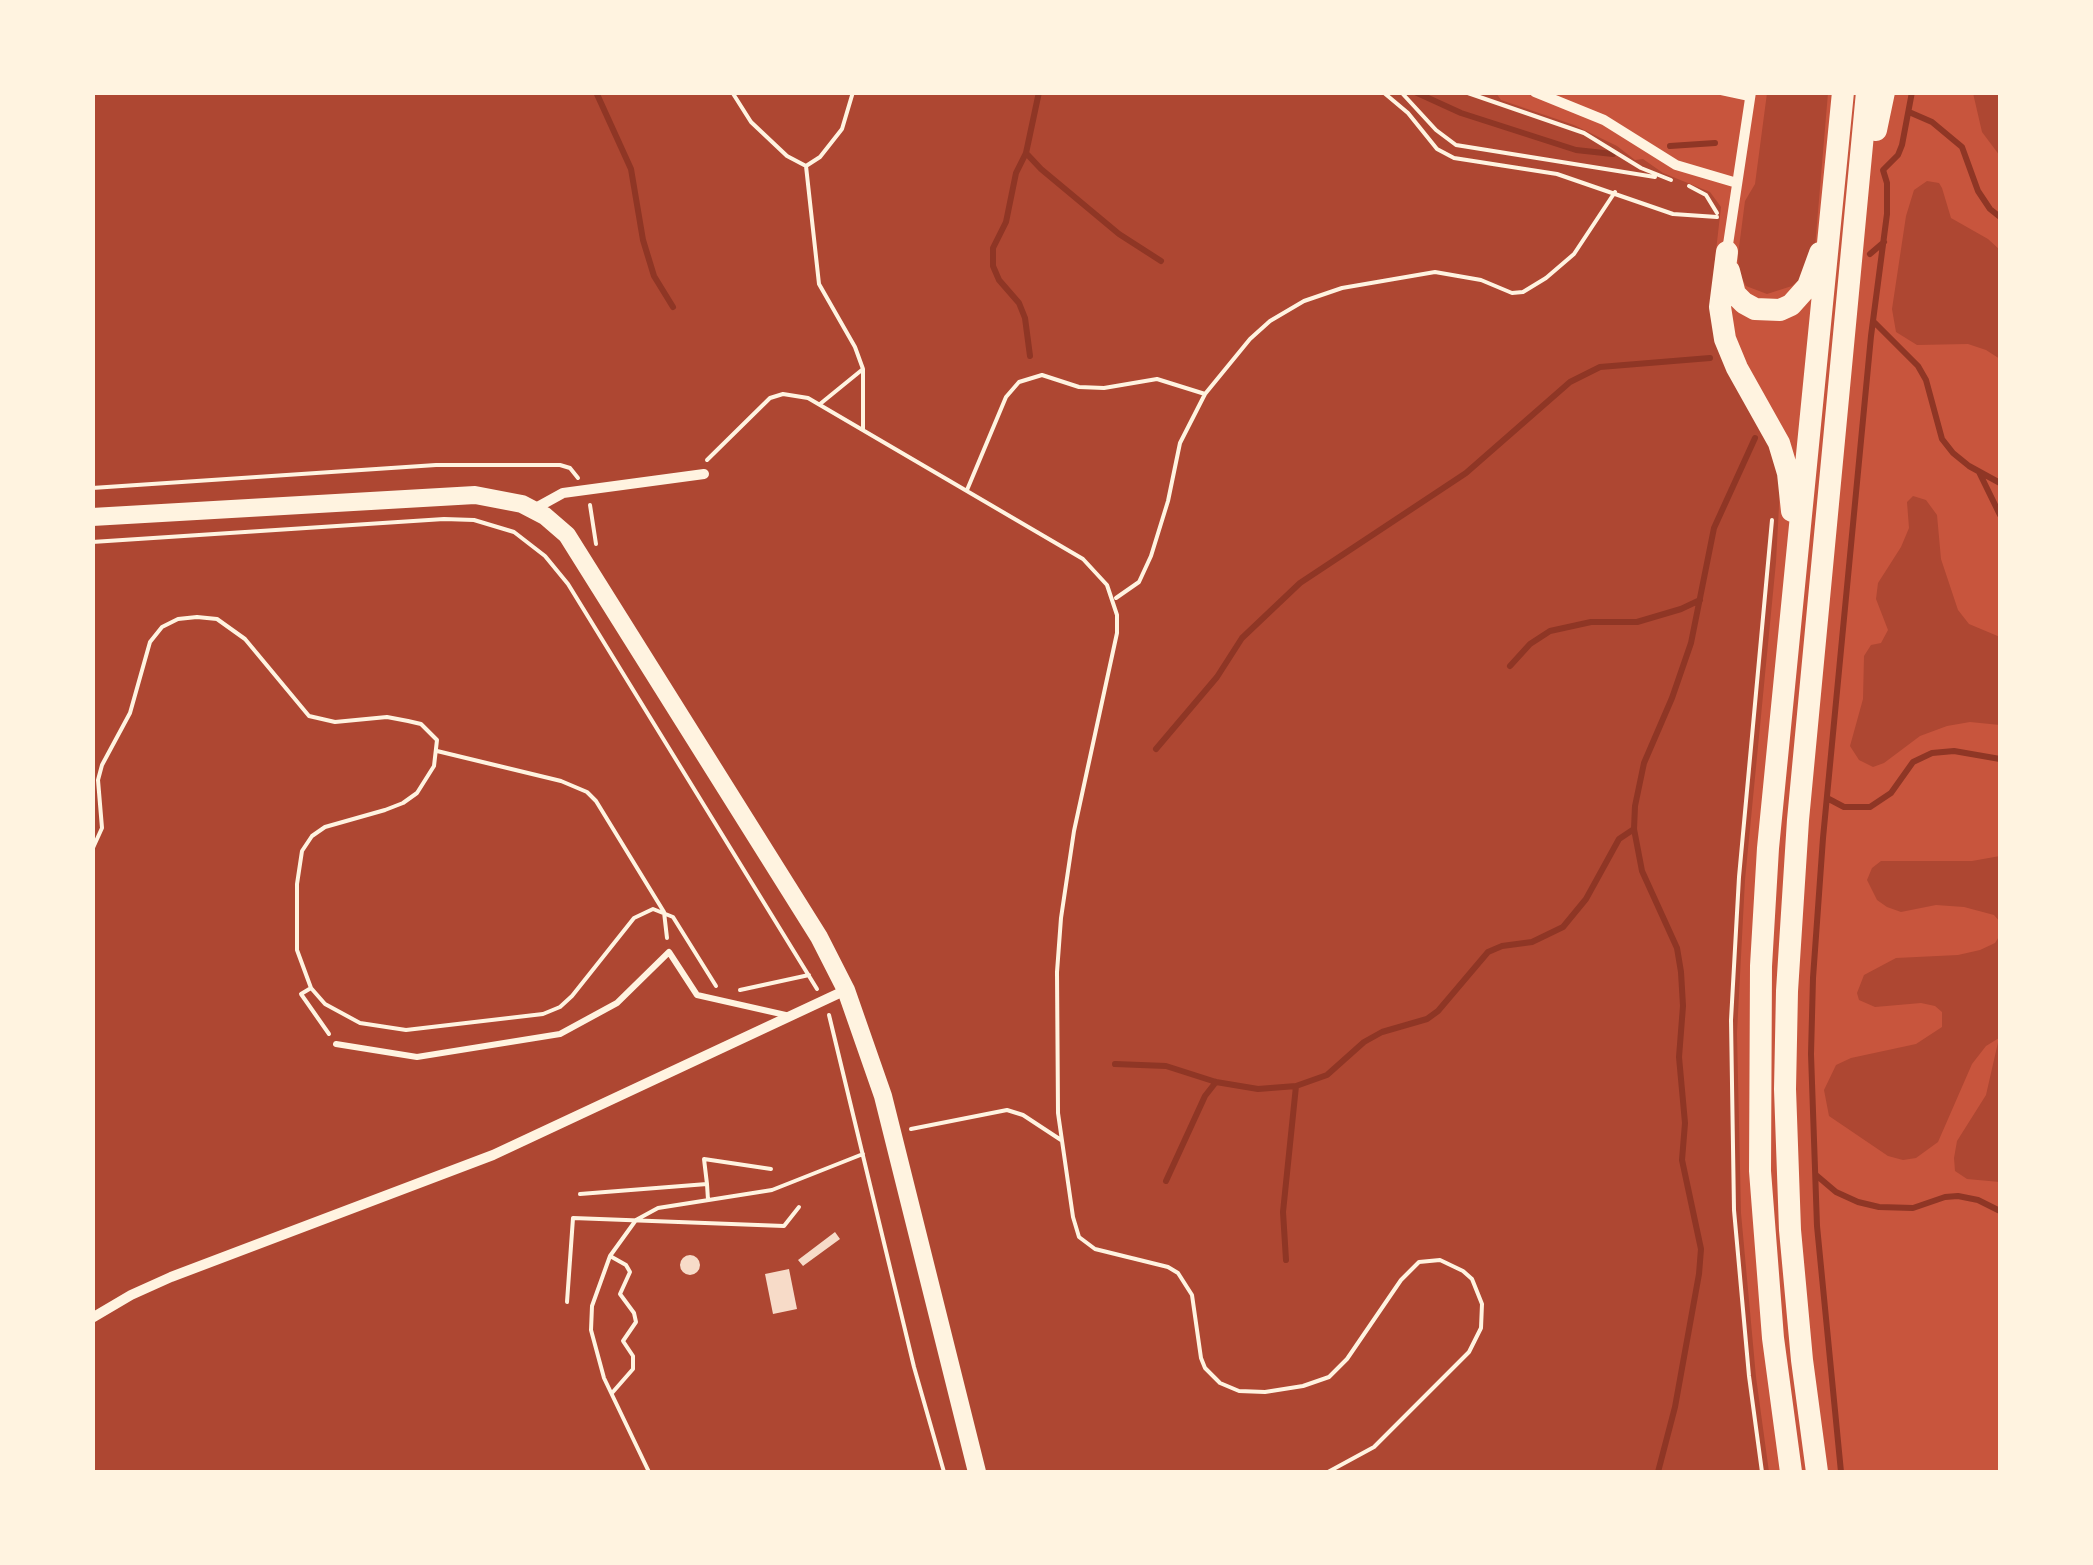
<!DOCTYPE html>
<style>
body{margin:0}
#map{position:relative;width:2093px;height:1565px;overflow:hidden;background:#c8553d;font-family:"Fira Sans Condensed",sans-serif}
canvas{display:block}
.frame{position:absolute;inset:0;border:95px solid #fff3e0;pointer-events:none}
</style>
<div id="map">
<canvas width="2093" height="1565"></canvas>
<div class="frame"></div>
</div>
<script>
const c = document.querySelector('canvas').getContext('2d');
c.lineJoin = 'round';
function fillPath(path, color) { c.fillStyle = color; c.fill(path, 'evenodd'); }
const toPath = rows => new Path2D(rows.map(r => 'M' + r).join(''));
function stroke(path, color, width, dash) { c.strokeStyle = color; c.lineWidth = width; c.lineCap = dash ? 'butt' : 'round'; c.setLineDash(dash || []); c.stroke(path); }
const green = toPath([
 [92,93,1496,93,1501,100,1574,125,1617,146,1635,160,1643,159,1663,173,1710,192,1721,207,1713,277,1781,469,1776,562,1745,880,1737,1033,1741,1213,1756,1377,1769,1472,93,1472],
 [1767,93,1828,93,1815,247,1800,279,1792,286,1767,294,1746,286,1739,273,1738,255,1745,201,1755,184],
 [1973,93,2000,93,2000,156,1982,132],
 [1927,181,1939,183,1942,188,1951,218,1988,239,2000,250,2000,359,1986,350,1968,344,1917,345,1896,332,1892,309,1906,216,1914,190],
 [1913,496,1926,500,1937,515,1941,559,1958,610,1969,624,2000,637,2000,725,1970,722,1947,726,1920,736,1884,763,1873,767,1859,760,1850,746,1863,699,1864,656,1871,645,1881,643,1888,630,1876,599,1878,583,1901,547,1909,528,1907,502],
 [2000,856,2000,922,1994,915,1964,907,1936,905,1901,912,1887,907,1877,900,1867,880,1872,868,1881,861,1972,861],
 [2000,935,2000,1182,1967,1179,1955,1171,1954,1158,1957,1141,1986,1095,1999,1038,1986,1046,1972,1064,1938,1142,1916,1158,1903,1160,1888,1156,1829,1116,1824,1090,1836,1065,1851,1058,1916,1044,1942,1027,1942,1012,1935,1006,1921,1003,1875,1007,1859,1000,1857,993,1864,975,1896,958,1958,955,1980,950,1995,943]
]);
const stream = toPath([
 [596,92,631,169,643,240,654,276,673,307],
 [1415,92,1461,113,1576,150,1613,154],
 [1909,112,1932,122,1962,147,1978,191,1990,209,2000,217],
 [1670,146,1715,143],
 [1026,153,1041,169,1119,234,1161,261],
 [1870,254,1884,242],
 [1874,322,1918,366,1926,380,1942,439,1953,453,1969,466,2000,483],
 [1030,356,1025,318,1019,303,999,280,993,266,993,248,1006,222,1016,173,1026,153,1039,92],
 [1979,472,2000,515],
 [1510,666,1530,644,1550,631,1591,622,1637,622,1681,609,1700,600],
 [1156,749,1217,677,1242,638,1300,583,1466,473,1570,382,1600,367,1710,358],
 [1827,798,1844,807,1870,807,1891,793,1913,762,1932,753,1954,751,2000,759],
 [1115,1064,1166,1066,1216,1082,1258,1089,1296,1086,1327,1075,1364,1042,1382,1032,1427,1019,1438,1011,1488,952,1502,946,1532,942,1563,927,1586,899,1619,839,1634,829],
 [1816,1175,1836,1192,1858,1202,1879,1207,1913,1208,1945,1197,1958,1196,1978,1200,2000,1211],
 [1166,1181,1205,1096,1216,1082],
 [1286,1260,1283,1212,1296,1086],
 [1658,1472,1675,1407,1699,1274,1701,1249,1682,1160,1685,1123,1679,1057,1683,1006,1681,972,1677,948,1642,871,1634,829,1635,806,1644,763,1672,698,1691,643,1714,528,1755,438],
 [1841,1472,1817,1226,1811,1054,1813,978,1823,838,1871,336,1887,214,1887,183,1883,170,1898,155,1902,145,1912,92]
]);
const building = toPath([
 [835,1232,840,1239,803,1266,798,1260],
 '680 1265a10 10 0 1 1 20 0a10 10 0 1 1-20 0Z',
 [789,1269,797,1309,773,1314,765,1274]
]);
const path = toPath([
 [732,92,751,122,787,156,806,166,819,284,855,347,863,369,820,404],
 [1383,92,1408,113,1437,149,1454,158,1557,174,1673,214,1717,217],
 [1401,92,1436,130,1456,145,1655,177],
 [1465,92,1584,133,1641,168,1671,180],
 [806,166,820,157,842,129,853,92],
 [1689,186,1706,195,1717,213],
 [863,429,863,369],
 [707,460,770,398,783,394,808,398,1083,559,1107,585,1117,615,1117,633,1074,831,1061,918,1057,972,1058,1113,1073,1217,1079,1237,1095,1249,1168,1267,1178,1273,1192,1295,1201,1358,1205,1368,1220,1383,1239,1391,1265,1392,1303,1386,1329,1377,1347,1359,1401,1280,1419,1262,1440,1260,1463,1271,1472,1279,1482,1304,1481,1328,1469,1352,1374,1447,1328,1472],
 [92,488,436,465,560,465,570,468,578,478],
 [967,490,1006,397,1019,382,1042,375,1079,387,1104,388,1157,379,1205,394],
 [590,505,596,544],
 [92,542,444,519,474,520,514,532,545,556,568,584,817,989],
 [1116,598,1139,582,1151,556,1168,501,1180,443,1205,394,1250,339,1270,321,1304,301,1342,288,1435,272,1481,280,1512,293,1523,292,1546,278,1574,254,1615,192],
 [437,751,561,781,587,792,596,801,664,912,667,938],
 [92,850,102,828,98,780,102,765,130,713,150,642,162,627,178,619,197,617,217,619,245,639,309,716,335,722,387,717,408,721,421,724,437,740,434,766,417,793,403,803,385,810,325,827,312,836,302,851,297,884,297,950,311,988,325,1004,360,1023,406,1030,543,1014,560,1007,572,996,634,918,653,909,673,917,716,986],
 [311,988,301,994,329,1034],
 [740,990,809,975],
 [829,1015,914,1367,944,1472],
 [911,1129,1007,1110,1023,1115,1061,1140],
 [707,1184,704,1159,771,1169],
 [580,1194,707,1184,708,1200],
 [610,1256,626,1265,630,1272,620,1294,634,1313,636,1322,623,1341,633,1356,633,1369,612,1393],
 [567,1302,573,1218,784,1226,799,1207],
 [649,1472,604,1378,591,1330,592,1306,610,1256,636,1220,658,1208,772,1190,863,1154],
 [1762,1472,1749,1376,1734,1210,1731,1020,1739,877,1772,520]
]);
const service = toPath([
 [1721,92,1749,98],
 [336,1044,417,1057,560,1034,617,1003,669,952,697,995,790,1016]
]);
const minor = toPath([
 [1535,92,1604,120,1676,165,1737,183],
 [1727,251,1751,92],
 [534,509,563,493,704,474],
 [92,1318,131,1295,171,1277,493,1155,846,990]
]);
const secondary = toPath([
 [92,517,475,495,522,504,545,516,567,535,819,937,846,990,883,1096,977,1472]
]);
const motorway = toPath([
 [1876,130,1884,92],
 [1727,252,1720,307,1725,339,1737,368,1779,443,1788,473,1792,511],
 [1729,271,1735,294,1744,303,1755,309,1780,310,1791,305,1808,286,1820,253],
 [1791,1472,1773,1338,1760,1171,1761,966,1768,848,1843,92],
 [1817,1472,1802,1360,1790,1230,1785,1089,1787,991,1798,820,1867,92]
]);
fillPath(green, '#ae4732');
stroke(stream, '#8f3625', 6);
fillPath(building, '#f7dbc8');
stroke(path, '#fff3e0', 4);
stroke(service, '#fff3e0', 6);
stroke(minor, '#fff3e0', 10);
stroke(secondary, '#fff3e0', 18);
stroke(motorway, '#fff3e0', 22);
</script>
